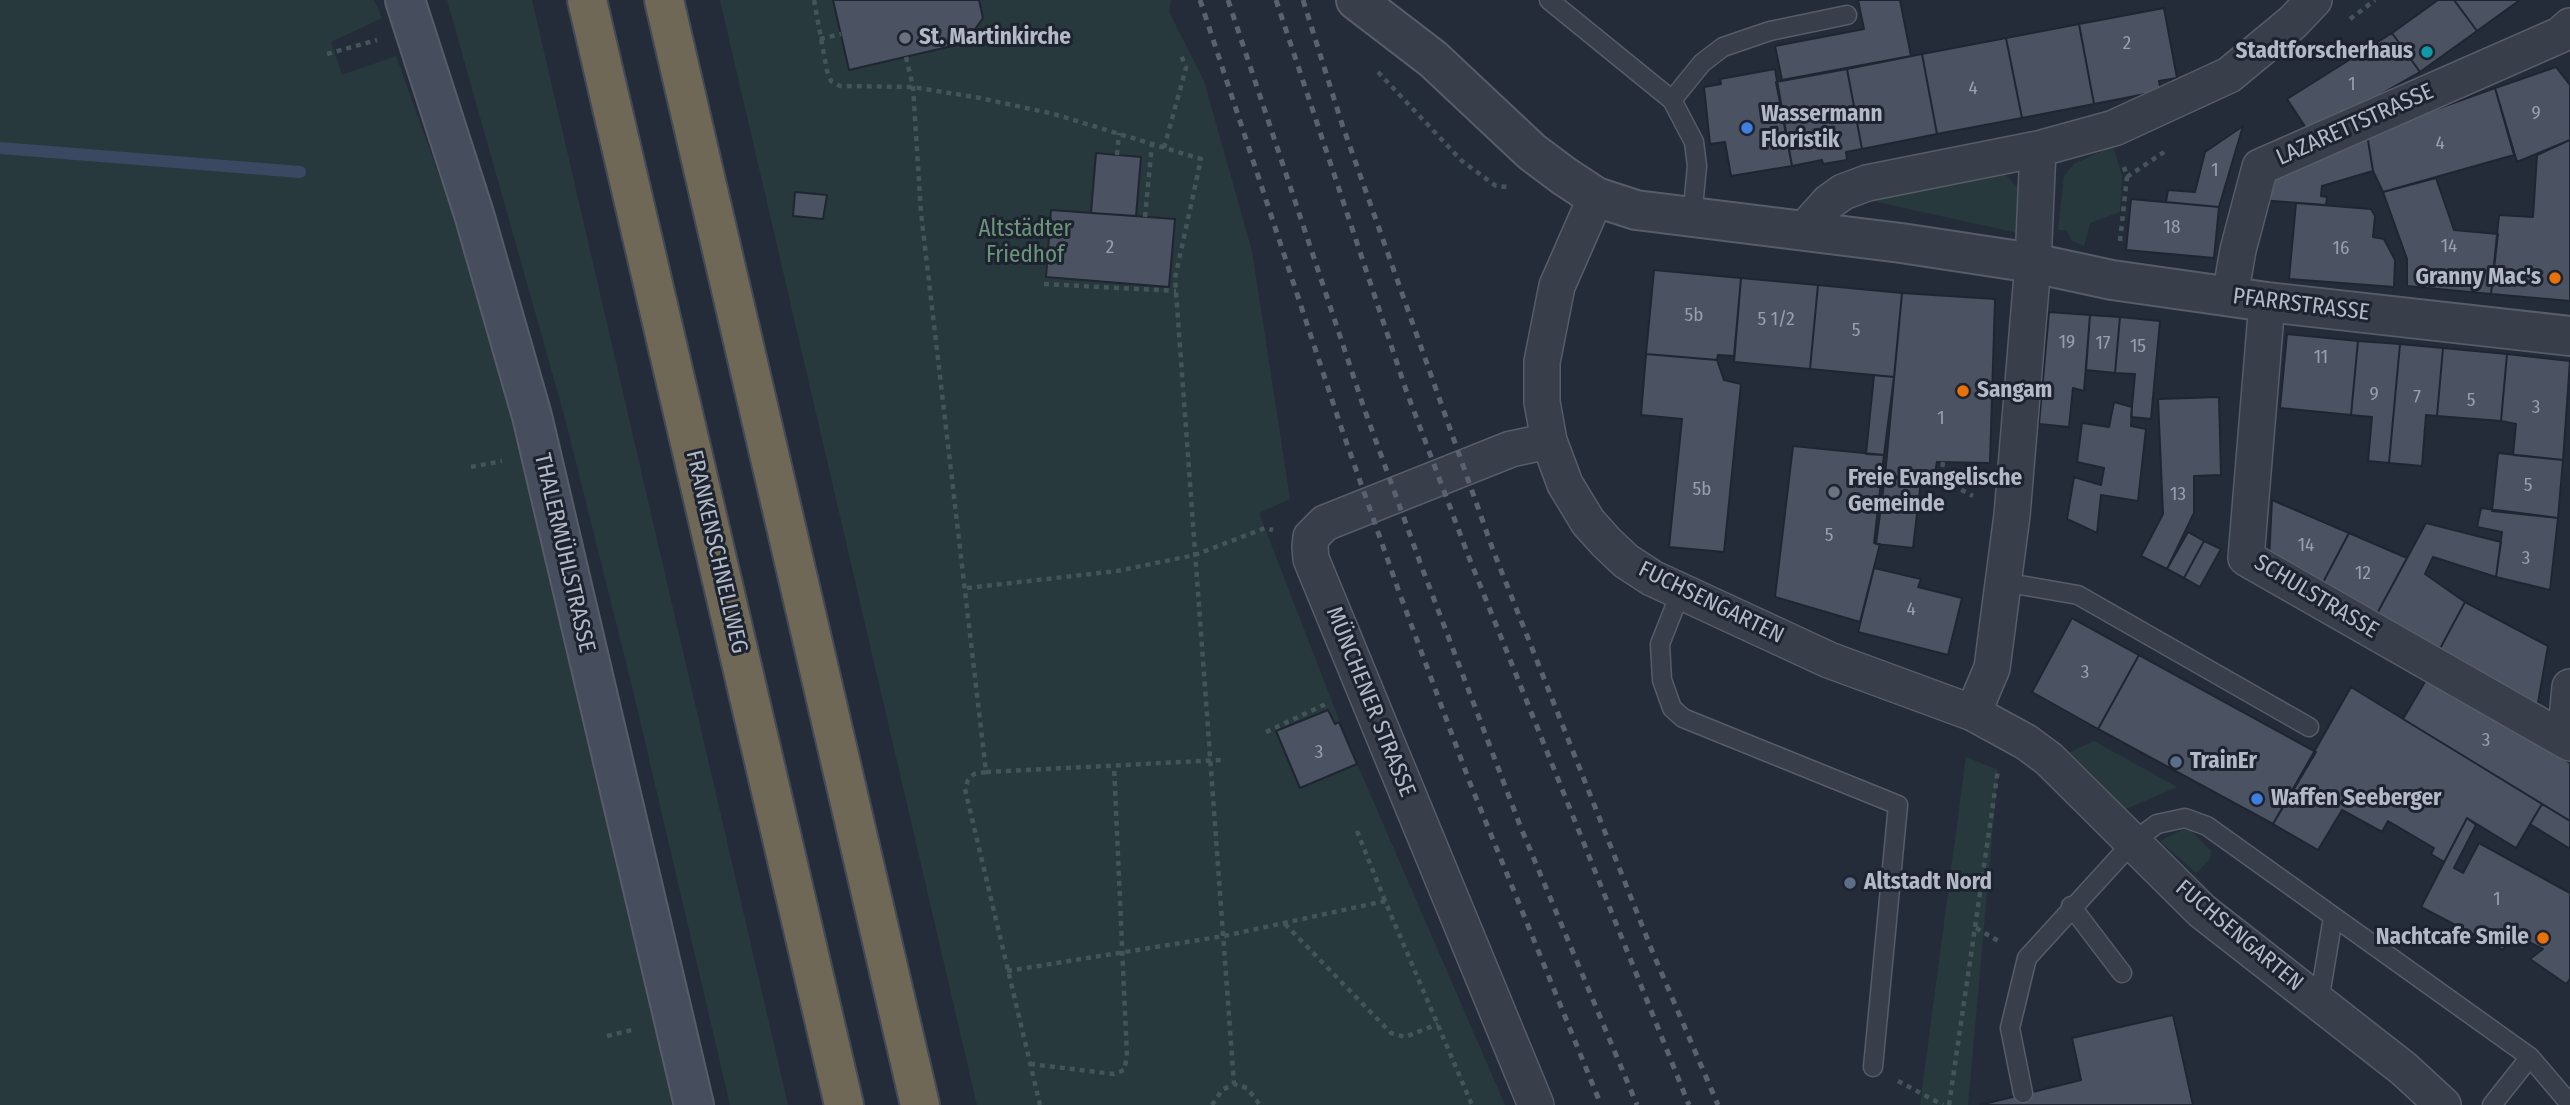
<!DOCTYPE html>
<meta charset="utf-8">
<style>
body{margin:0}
canvas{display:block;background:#242c3a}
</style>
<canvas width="2570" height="1105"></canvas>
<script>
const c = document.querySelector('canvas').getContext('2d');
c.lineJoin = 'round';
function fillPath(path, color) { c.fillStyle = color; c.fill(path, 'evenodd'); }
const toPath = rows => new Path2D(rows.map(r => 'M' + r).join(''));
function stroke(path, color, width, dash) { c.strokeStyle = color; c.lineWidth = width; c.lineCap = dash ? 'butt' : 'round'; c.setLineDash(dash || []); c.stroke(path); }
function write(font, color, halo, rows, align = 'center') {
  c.font = font + ' "Fira Sans Condensed",sans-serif'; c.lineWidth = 6; c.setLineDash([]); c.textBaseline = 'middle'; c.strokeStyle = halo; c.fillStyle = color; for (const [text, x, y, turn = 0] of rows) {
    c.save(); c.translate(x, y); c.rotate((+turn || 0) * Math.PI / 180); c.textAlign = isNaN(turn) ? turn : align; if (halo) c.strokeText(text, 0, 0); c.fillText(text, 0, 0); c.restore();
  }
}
const green = toPath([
 [0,0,374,0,382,18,331,42,342,75,396,56,455,220,514,421,674,1105,0,1105],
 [447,0,532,0,788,1105,730,1105,633,690,565,418],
 [720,0,1171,0,1169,12,1204,81,1252,251,1290,499,1259,513,1348,743,1505,1105,977,1105],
 [2113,146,2122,176,2120,212,2090,223,2084,246,2071,240,2067,230,2058,230,2064,176,2074,164],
 [2003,172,2023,194,2018,233,1877,202,1877,196],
 [2094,741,2177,787,2126,809,2070,752],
 [1966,757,1998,770,1968,1105,1920,1105],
 [2184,829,2191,831,2211,851,2210,859,2196,873,2160,841]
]);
const stream = toPath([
 [0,148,300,172]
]);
const building = toPath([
 [833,0,979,0,983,18,965,43,849,70,833,0],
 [1858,0,1900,0,1911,56,1782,80,1775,46,1864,29,1858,0],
 [2438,0,2454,0,2477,31,2420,72,2392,33,2438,0],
 [2454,0,2520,0,2477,31,2454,0],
 [2164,8,2177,78,2159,81,2161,91,2094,104,2079,24,2164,8],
 [2079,24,2094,104,2022,118,2006,38,2079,24],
 [2392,33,2420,72,2358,107,2306,128,2287,99,2392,33],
 [2006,38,2022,118,1937,134,1922,54,2006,38],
 [1922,54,1937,134,1862,149,1847,69,1922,54],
 [2556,67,2570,85,2570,140,2517,162,2495,88,2556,67],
 [1775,69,1792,166,1731,176,1725,142,1710,144,1704,87,1721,84,1720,79,1775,69],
 [1847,69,1862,149,1846,152,1847,160,1823,164,1822,160,1792,166,1776,82,1847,69],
 [2495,88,2514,155,2383,192,2373,171,2367,134,2495,88],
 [2243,126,2219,207,2166,202,2168,190,2195,192,2205,152,2243,126],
 [2367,134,2373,171,2322,186,2321,196,2327,197,2326,205,2259,200,2271,170,2367,134],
 [2570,140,2570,301,2491,294,2499,215,2533,217,2537,155,2570,140],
 [1096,153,1141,157,1136,216,1091,213,1096,153],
 [2436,178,2454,230,2498,234,2491,294,2407,286,2407,259,2383,192,2436,178],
 [795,192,827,195,823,219,793,216,795,192],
 [2131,199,2219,207,2214,258,2126,250,2131,199],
 [2296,203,2371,209,2375,216,2373,237,2384,239,2395,260,2394,287,2289,279,2296,203],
 [1051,210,1175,219,1169,287,1046,277,1051,210],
 [1654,270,1741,278,1734,356,1718,355,1717,360,1646,354,1654,270],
 [1741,278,1818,285,1810,369,1734,362,1741,278],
 [1818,285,1902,293,1894,377,1810,369,1818,285],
 [1902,293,1995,299,1990,463,1937,462,1934,479,1885,476,1902,293],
 [2049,312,2090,315,2084,391,2073,388,2069,427,2039,424,2049,312],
 [2090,315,2120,317,2115,373,2086,370,2090,315],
 [2120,317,2160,321,2151,419,2131,417,2135,374,2115,373,2120,317],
 [2287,334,2358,341,2351,415,2280,408,2287,334],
 [2358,341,2400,344,2389,463,2368,461,2372,417,2351,415,2358,341],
 [2400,344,2443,348,2437,416,2426,415,2422,466,2389,463,2400,344],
 [2443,348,2507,354,2501,421,2437,416,2443,348],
 [1646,354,1717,360,1724,380,1741,384,1724,552,1669,547,1682,419,1641,415,1646,354],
 [2507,354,2570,361,2563,460,2513,455,2516,424,2501,421,2507,354],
 [1874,375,1894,377,1884,455,1866,454,1874,375],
 [2219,397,2221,475,2194,476,2194,513,2167,569,2141,556,2163,514,2158,399,2219,397],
 [2114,402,2132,407,2131,426,2146,429,2138,501,2101,495,2097,533,2067,519,2074,477,2101,485,2104,468,2077,462,2082,423,2109,427,2114,402],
 [1793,446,1884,455,1874,543,1880,544,1860,622,1775,597,1793,446],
 [2498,453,2563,460,2558,518,2492,511,2498,453],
 [1885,476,1921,480,1913,548,1876,544,1885,476],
 [2272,500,2349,533,2319,590,2269,560,2272,500],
 [2481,508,2558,518,2550,590,2496,577,2502,532,2477,527,2481,508],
 [2426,523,2501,542,2496,577,2433,557,2425,574,2465,602,2435,658,2373,621,2426,523],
 [2188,532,2204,541,2184,578,2167,569,2188,532],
 [2349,533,2407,558,2373,621,2319,590,2349,533],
 [2204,541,2221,549,2200,587,2184,578,2204,541],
 [1874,568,1921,579,1918,587,1962,598,1948,655,1858,632,1874,568],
 [2465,602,2548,646,2536,714,2435,658,2465,602],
 [2072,618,2139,655,2098,729,2032,692,2072,618],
 [2139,655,2316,752,2273,824,2098,729,2139,655],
 [2426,680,2570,763,2570,821,2403,719,2426,680],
 [2351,687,2542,804,2516,848,2467,818,2444,862,2431,854,2434,848,2388,821,2382,832,2342,810,2318,850,2273,824,2351,687],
 [1328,710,1335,724,1339,722,1357,764,1300,788,1276,731,1328,710],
 [2542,804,2570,821,2570,849,2530,824,2542,804],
 [2467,818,2476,825,2454,868,2463,873,2479,843,2570,893,2570,979,2566,984,2530,959,2543,949,2512,934,2503,950,2421,907,2467,818],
 [2173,1015,2193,1105,1980,1105,2081,1080,2072,1038,2173,1015]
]);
const path = toPath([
 [814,0,827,71,831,81,840,86,913,87,980,98,1054,114,1201,159,1175,278,1234,1084],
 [2350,19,2375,0],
 [820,39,841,34],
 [327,54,377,40],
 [906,57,913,87,921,213,986,772,974,774,968,780,965,789,1040,1105],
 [1378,72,1462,161,1496,186,1508,187],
 [1164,148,1186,68,1181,55],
 [1117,155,1119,133],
 [2127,177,2164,152],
 [1145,217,1152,144],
 [2120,241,2127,177,2124,167],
 [1044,284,1176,291],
 [1943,462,1941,479,1973,496],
 [471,467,502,461],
 [967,588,1117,571,1195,555,1265,528,1273,530],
 [1266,732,1328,703],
 [986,772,1222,760],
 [1357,831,1385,901],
 [1285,924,1391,1033,1405,1037,1438,1024],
 [1976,928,2002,943],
 [1007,971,1224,936,1385,901,1472,1105],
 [607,1036,636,1029],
 [1030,1064,1114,1074,1124,1070,1127,1057,1114,766],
 [1898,1081,1943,1105],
 [1212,1105,1222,1090,1234,1084,1247,1088,1260,1105],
 [1949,1105,1998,770]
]);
const service = toPath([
 [1549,0,1672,100,1702,63,1723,47,1770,31,1847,15],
 [1672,100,1694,142,1697,166,1692,218],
 [2003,582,2078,595,2309,727],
 [1681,591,1660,644,1662,680,1672,708,1683,718,1898,805,1873,1067],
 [2071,906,2122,973],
 [2319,1002,2333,917],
 [2023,1093,2010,1028,2027,958,2133,842,2157,824,2185,818,2207,826,2530,1057,2570,1104],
 [2492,1105,2530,1057]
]);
const minor = toPath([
 [1596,197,1557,286,1542,362,1542,402,1549,441,1565,484,1588,522,1606,542,1626,561,1652,578,1829,660,1973,713,2026,742,2049,759,2202,911,2404,1069,2443,1105],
 [1803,231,1829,202,1843,192,1867,183,2038,149,2114,128,2229,75,2293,22,2314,0],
 [2230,296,2238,250,2260,167,2560,35,2570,26],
 [2267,302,2246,558,2570,743],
 [1973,713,1992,668,2012,515,2033,263,2038,149],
 [2565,740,2570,687],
 [1536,1105,1311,559,1310,547,1311,537,1325,523,1511,449,1549,441]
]);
const tertiary = toPath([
 [1356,0,1433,59,1532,152,1564,176,1596,197,1636,210,1901,243,2033,263,2112,280,2267,302,2570,336]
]);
const secondary = toPath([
 [405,0,474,214,532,416,694,1105]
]);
const motorway = toPath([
 [587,0,844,1105],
 [664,0,920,1105]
]);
const rail = toPath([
 [1200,0,1340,424,1398,589,1470,783,1601,1105],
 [1228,0,1365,411,1421,565,1521,828,1637,1105],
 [1276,0,1406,390,1468,555,1689,1105],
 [1303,0,1342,124,1493,550,1653,953,1718,1105]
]);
const markers = [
 [905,38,7,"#6b7280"],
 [2427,52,7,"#0f9aa8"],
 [1747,128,7,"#3f7fe0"],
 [2555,278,7,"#e8710a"],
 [1963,391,7,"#e8710a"],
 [1834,492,7,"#6b7280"],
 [2176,762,7,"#5c6f8a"],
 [2257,799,7,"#3f7fe0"],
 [1850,883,7,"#5c6f8a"],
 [2543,938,7,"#e8710a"]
];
const numberNames = [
 ["2",2127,44],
 ["1",2352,85],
 ["4",1973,89],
 ["9",2536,114],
 ["4",2440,144],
 ["1",2215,171],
 ["18",2172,228],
 ["14",2449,247],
 ["2",1110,248],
 ["16",2341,249],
 ["5b",1694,316],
 ["5 1/2",1776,320],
 ["5",1856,331],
 ["19",2067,343],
 ["17",2103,344],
 ["15",2138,347],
 ["11",2321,358],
 ["9",2374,395],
 ["7",2417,398],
 ["5",2471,401],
 ["3",2536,408],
 ["1",1941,419],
 ["5",2528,486],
 ["5b",1702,490],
 ["13",2178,495],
 ["5",1829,536],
 ["14",2306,546],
 ["3",2526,559],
 ["12",2363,574],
 ["4",1911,610],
 ["3",2085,673],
 ["3",2486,741],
 ["3",1319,753],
 ["1",2497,900]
];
const poiNames = [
 ["St. Martinkirche",919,38],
 ["Stadtforscherhaus",2413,52,"right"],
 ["Wassermann",1761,115],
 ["Floristik",1761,141],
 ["Granny Mac's",2541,278,"right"],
 ["Sangam",1977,391],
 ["Freie Evangelische",1848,479],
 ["Gemeinde",1848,505],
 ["TrainEr",2190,762],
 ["Waffen Seeberger",2271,799],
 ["Altstadt Nord",1864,883],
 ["Nachtcafe Smile",2529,938,"right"]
];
const streetNames = [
 ["LAZARETTSTRASSE",2355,125,-24],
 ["PFARRSTRASSE",2301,305,7],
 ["FRANKENSCHNELLWEG",716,552,77],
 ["THALERMÜHLSTRASSE",564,553,77],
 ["SCHULSTRASSE",2316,597,31],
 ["FUCHSENGARTEN",1711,603,26],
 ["MÜNCHENER STRASSE",1370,702,68],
 ["FUCHSENGARTEN",2239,936,40]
];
const parkNames = [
 ["Altstädter",1025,230],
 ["Friedhof",1025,256]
];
fillPath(green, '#27393c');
stroke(stream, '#3b4862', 12);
fillPath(building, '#4b5262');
stroke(building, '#1f2531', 2);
stroke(service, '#565c68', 21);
stroke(minor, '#565c68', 38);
stroke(tertiary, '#565c68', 42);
stroke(secondary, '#565c68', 42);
stroke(motorway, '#434955', 42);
stroke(path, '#445458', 4.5, [5, 5]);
stroke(service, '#383e4a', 18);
stroke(minor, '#383e4a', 35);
stroke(tertiary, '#383e4a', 38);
stroke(secondary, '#464d5d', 38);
stroke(motorway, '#6f6856', 38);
stroke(rail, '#5a6171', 5, [7, 7]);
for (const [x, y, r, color] of markers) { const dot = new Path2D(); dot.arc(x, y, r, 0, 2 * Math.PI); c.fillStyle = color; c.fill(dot); stroke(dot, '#1d232f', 2.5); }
write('19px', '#999fad', null, numberNames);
write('bold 23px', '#b3b9c6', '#1d232f', poiNames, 'left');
write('23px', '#b3b9c6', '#1d232f', streetNames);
write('23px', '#6c9579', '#1d232f', parkNames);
</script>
